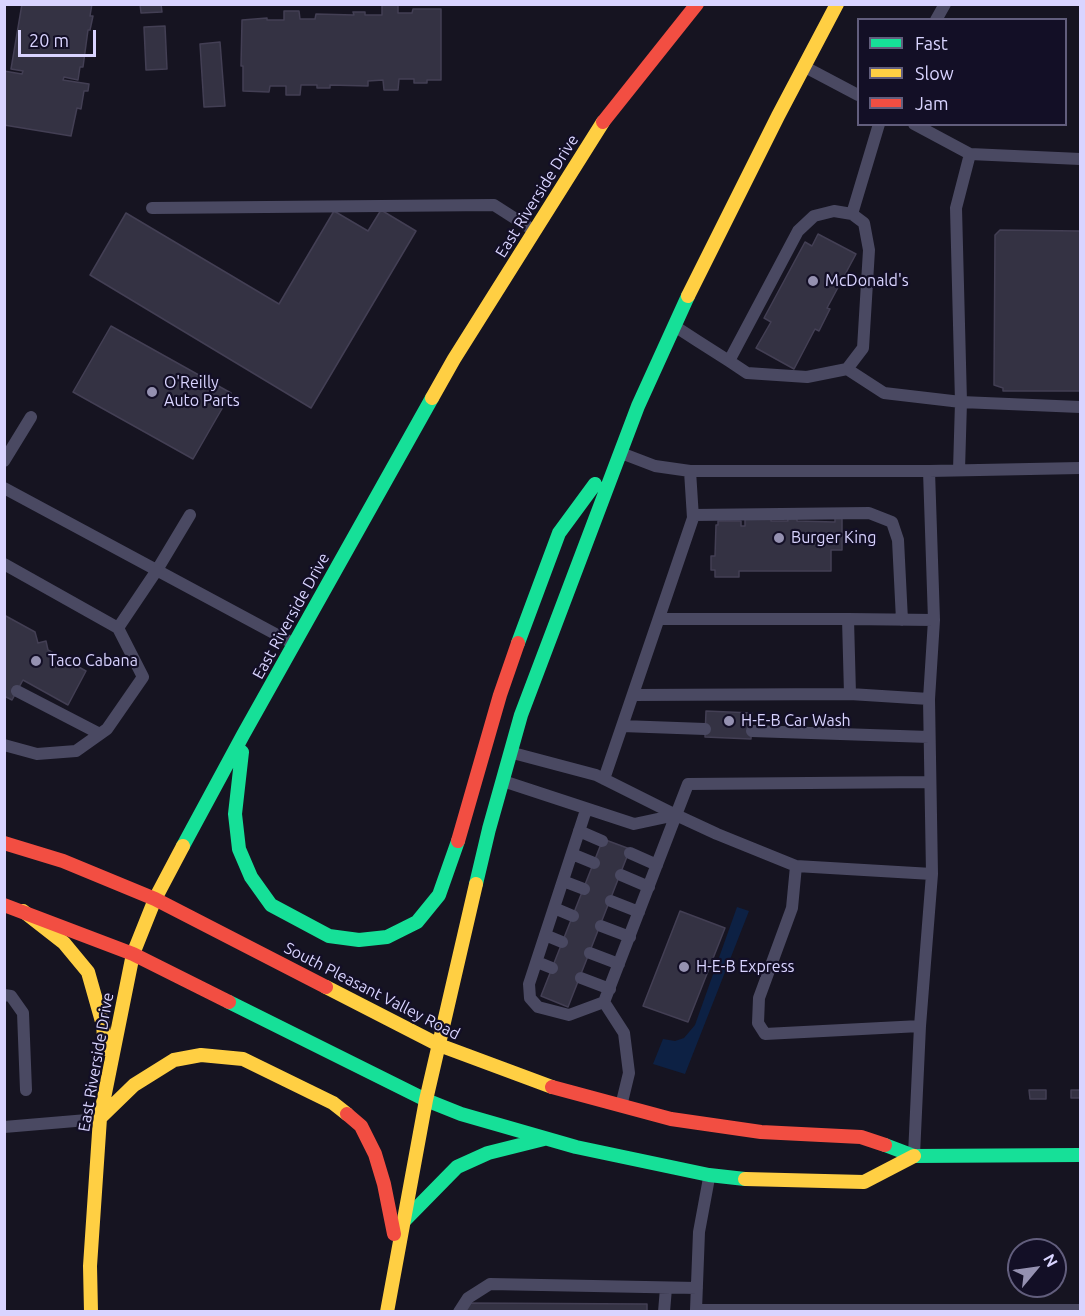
<!DOCTYPE html>
<style>
body{margin:0}
#map{position:relative;width:1085px;height:1316px;overflow:hidden;background:#161421;font-family:Ubuntu,sans-serif}
canvas{display:block}
.frame{position:absolute;inset:0;border:6px solid #d9d4ff;pointer-events:none}
.legend{position:absolute;left:857px;top:18px;width:210px;height:108px;box-sizing:border-box;background:#130f26;border:2px solid #625e7d;margin:0;padding:8px 10px;list-style:none;font-size:18px;color:#d9d4ff}
.legend li{display:flex;align-items:center;gap:12px;height:30px}
.legend b{width:30px;border:2px solid #625e7d}
.north{position:absolute;left:1007px;top:1238px;width:60px;height:60px;box-sizing:border-box;background:#130f26;border:2px solid #625e7d;border-radius:50%;rotate:61deg;font-size:16px;font-weight:700;line-height:24px;text-align:center;color:#d9d4ff}
.north::after{content:'';display:block;margin:auto;width:21px;height:27px;background:#9591b1;clip-path:polygon(50% 0,100% 100%,50% 72%,0 100%)}
.scale{position:absolute;left:18px;top:30px;width:78px;height:27px;box-sizing:border-box;border:3px solid #d9d4ff;border-top:0;padding-left:8px;font-size:18px;line-height:21px;white-space:nowrap;color:#d9d4ff;-webkit-text-stroke:4px #130f26;paint-order:stroke}
</style>
<div id="map">
<canvas width="1085" height="1316"></canvas>
<div class="frame"></div>
<ul class="legend">
<li><b style="height:8px;background:#16e098"></b>Fast</li>
<li><b style="height:8px;background:#ffcf43"></b>Slow</li>
<li><b style="height:8px;background:#f24e42"></b>Jam</li>
</ul>
<div class="north">N</div>
<div class="scale">20 m</div>
</div>
<script>
const c = document.querySelector('canvas').getContext('2d');
c.lineJoin = 'round';
function fillPath(path, color) { c.fillStyle = color; c.fill(path, 'evenodd'); }
const toPath = rows => new Path2D(rows.map(r => 'M' + r).join(''));
function stroke(path, color, width, dash) { c.strokeStyle = color; c.lineWidth = width; c.lineCap = dash ? 'butt' : 'round'; c.setLineDash(dash || []); c.stroke(path); }
function write(font, color, halo, rows, align = 'center') {
  c.font = font + ' Ubuntu,sans-serif'; c.lineWidth = 4.5; c.setLineDash([]); c.textBaseline = 'middle'; c.strokeStyle = halo; c.fillStyle = color; for (const [text, x, y, turn = 0] of rows) {
    c.save(); c.translate(x, y); c.rotate((+turn || 0) * Math.PI / 180); c.textAlign = isNaN(turn) ? turn : align; if (halo) c.strokeText(text, 0, 0); c.fillText(text, 0, 0); c.restore();
  }
}
const water = toPath([
 [737,907,749,911,685,1074,653,1064,663,1039,675,1041,684,1038,695,1025]
]);
const building = toPath([
 [22,4,92,4,90,16,93,16,90,30,88,30,83,67,80,67,78,80,64,77,63,80,89,84,88,91,84,91,81,109,77,108,71,136,4,125,4,71,22,74,23,71,11,69,22,4],
 [140,4,161,4,162,12,141,13,140,4],
 [382,5,398,5,398,13,412,13,413,9,441,9,441,80,427,80,427,83,414,83,414,79,399,79,398,90,384,90,383,80,368,81,368,86,330,85,330,88,317,88,317,85,301,85,300,95,286,95,286,86,270,86,269,92,243,91,243,66,241,66,242,20,267,18,267,20,284,20,284,11,299,11,300,19,315,19,316,14,354,15,353,12,365,12,365,15,382,15,382,5],
 [165,26,167,69,146,70,144,27,165,26],
 [220,42,225,106,204,107,200,44,220,42],
 [381,210,416,231,311,408,90,275,126,213,279,304,334,211,368,231,381,210],
 [1000,230,1080,231,1080,391,1003,391,1003,388,994,385,995,235,1000,230],
 [818,234,856,254,827,308,830,309,819,331,815,329,794,369,756,348,771,322,764,318,805,242,812,246,818,234],
 [111,326,231,393,193,459,73,392,111,326],
 [745,517,771,517,771,521,788,521,787,517,797,517,797,521,835,522,835,517,842,517,842,550,831,550,831,571,739,571,739,577,715,577,715,570,711,570,711,556,715,556,716,525,718,525,718,521,741,521,741,526,745,526,745,517],
 [4,615,35,632,38,643,46,641,48,650,86,671,68,705,23,680,12,700,4,696,4,615],
 [706,711,752,713,751,739,705,737,706,711],
 [603,839,630,849,568,1007,541,996,603,839],
 [680,911,725,928,688,1022,643,1006,680,911],
 [1029,1090,1046,1090,1046,1099,1030,1099,1029,1090],
 [1071,1090,1080,1090,1080,1098,1071,1098,1071,1090],
 [466,1303,647,1304,647,1312,466,1312,466,1303]
]);
const lane = toPath([
 [936,20,945,4],
 [805,67,858,95],
 [914,124,970,154,1080,159],
 [152,208,494,205,533,230],
 [852,214,879,124],
 [676,327,696,340,729,361,747,373,807,377,847,369,863,348,869,250,864,223,852,214,834,211,814,216,798,231,729,361],
 [847,369,884,393,961,402,956,208,970,154],
 [621,453,655,466,690,471,929,471],
 [4,461,31,417],
 [959,470,961,402,1080,407],
 [4,488,294,644],
 [693,515,869,513,892,522,898,540,902,620],
 [4,564,118,628,143,677,107,729,76,751,37,754,4,745],
 [659,619,848,619],
 [934,620,848,619,850,694,929,699,934,620,929,471,1080,468],
 [118,628,157,570,190,515],
 [17,691,100,734],
 [633,695,850,694],
 [929,699,932,874],
 [622,726,705,729],
 [752,731,929,737],
 [604,779,693,518,690,471],
 [503,781,634,824,676,815,596,775,513,753],
 [586,810,529,984,530,998,538,1007,569,1015,604,1002],
 [676,815,688,784,930,782],
 [579,831,602,841],
 [630,853,657,865],
 [572,854,594,863],
 [796,866,792,908,759,998,758,1023,765,1034,920,1026],
 [621,875,649,887],
 [563,881,584,889],
 [611,901,639,912],
 [554,908,573,916],
 [601,926,630,937],
 [545,935,562,942],
 [590,953,619,964],
 [537,962,552,968],
 [581,978,610,989],
 [4,995,11,996,23,1013,26,1090],
 [621,1106,629,1073,624,1033,604,1002,676,815,717,834,796,866,932,874,920,1026,914,1155],
 [4,1127,99,1119],
 [709,1178,699,1232,696,1310,1080,1310],
 [459,1312,468,1298,490,1284,697,1288],
 [664,1312,666,1288]
]);
const fast = toPath([
 [518,643,559,533,595,484],
 [242,752,235,814,239,849,251,877,271,905,329,936,359,940,387,937,417,922,439,895,458,841],
 [183,846,243,735,432,398],
 [476,884,489,829,521,715,638,406,688,296],
 [229,1002,426,1100,461,1114,576,1147,709,1175,745,1179],
 [885,1145,914,1156,1080,1155],
 [403,1222,457,1167,488,1153,544,1139]
]);
const slow = toPath([
 [688,296,778,116,837,4],
 [432,398,454,359,603,122],
 [23,911,64,943,88,972,103,1025,105,1049],
 [326,987,439,1045,552,1087],
 [100,1118,134,1085,174,1060,201,1055,243,1059,333,1103,347,1114],
 [745,1179,864,1182,914,1156],
 [91,1312,90,1266,100,1118,133,954,155,899,183,846],
 [387,1312,426,1100,476,884]
]);
const jam = toPath([
 [603,122,697,4],
 [458,841,500,695,518,643],
 [4,843,63,861,155,899,326,987],
 [4,905,133,954,229,1002],
 [552,1087,671,1119,761,1132,861,1137,885,1145],
 [347,1114,361,1126,375,1154,384,1184,394,1234]
]);
const markers = [
 [813,281,6,"#9591b1"],
 [152,392,6,"#9591b1"],
 [779,538,6,"#9591b1"],
 [36,661,6,"#9591b1"],
 [729,721,6,"#9591b1"],
 [684,967,6,"#9591b1"]
];
const streetNames = [
 ["East Riverside Drive",537,196,-58],
 ["East Riverside Drive",291,616,-61],
 ["South Pleasant Valley Road",372,991,27],
 ["East Riverside Drive",96,1062,-80]
];
const poiNames = [
 ["McDonald's",825,281],
 ["O'Reilly",164,383],
 ["Auto Parts",164,401],
 ["Burger King",791,538],
 ["Taco Cabana",48,661],
 ["H-E-B Car Wash",741,721],
 ["H-E-B Express",696,967]
];
fillPath(water, '#0d2144');
fillPath(building, '#343243');
stroke(building, '#433f54', 1.5);
stroke(lane, '#4a4962', 12);
stroke(fast, '#16e098', 14);
stroke(slow, '#ffcf43', 14);
stroke(jam, '#f24e42', 14);
for (const [x, y, r, color] of markers) { const dot = new Path2D(); dot.arc(x, y, r, 0, 2 * Math.PI); c.fillStyle = color; c.fill(dot); stroke(dot, '#130f26', 2); }
write('16px', '#d9d4ff', '#130f26', streetNames);
write('16px', '#d9d4ff', '#130f26', poiNames, 'left');
</script>
